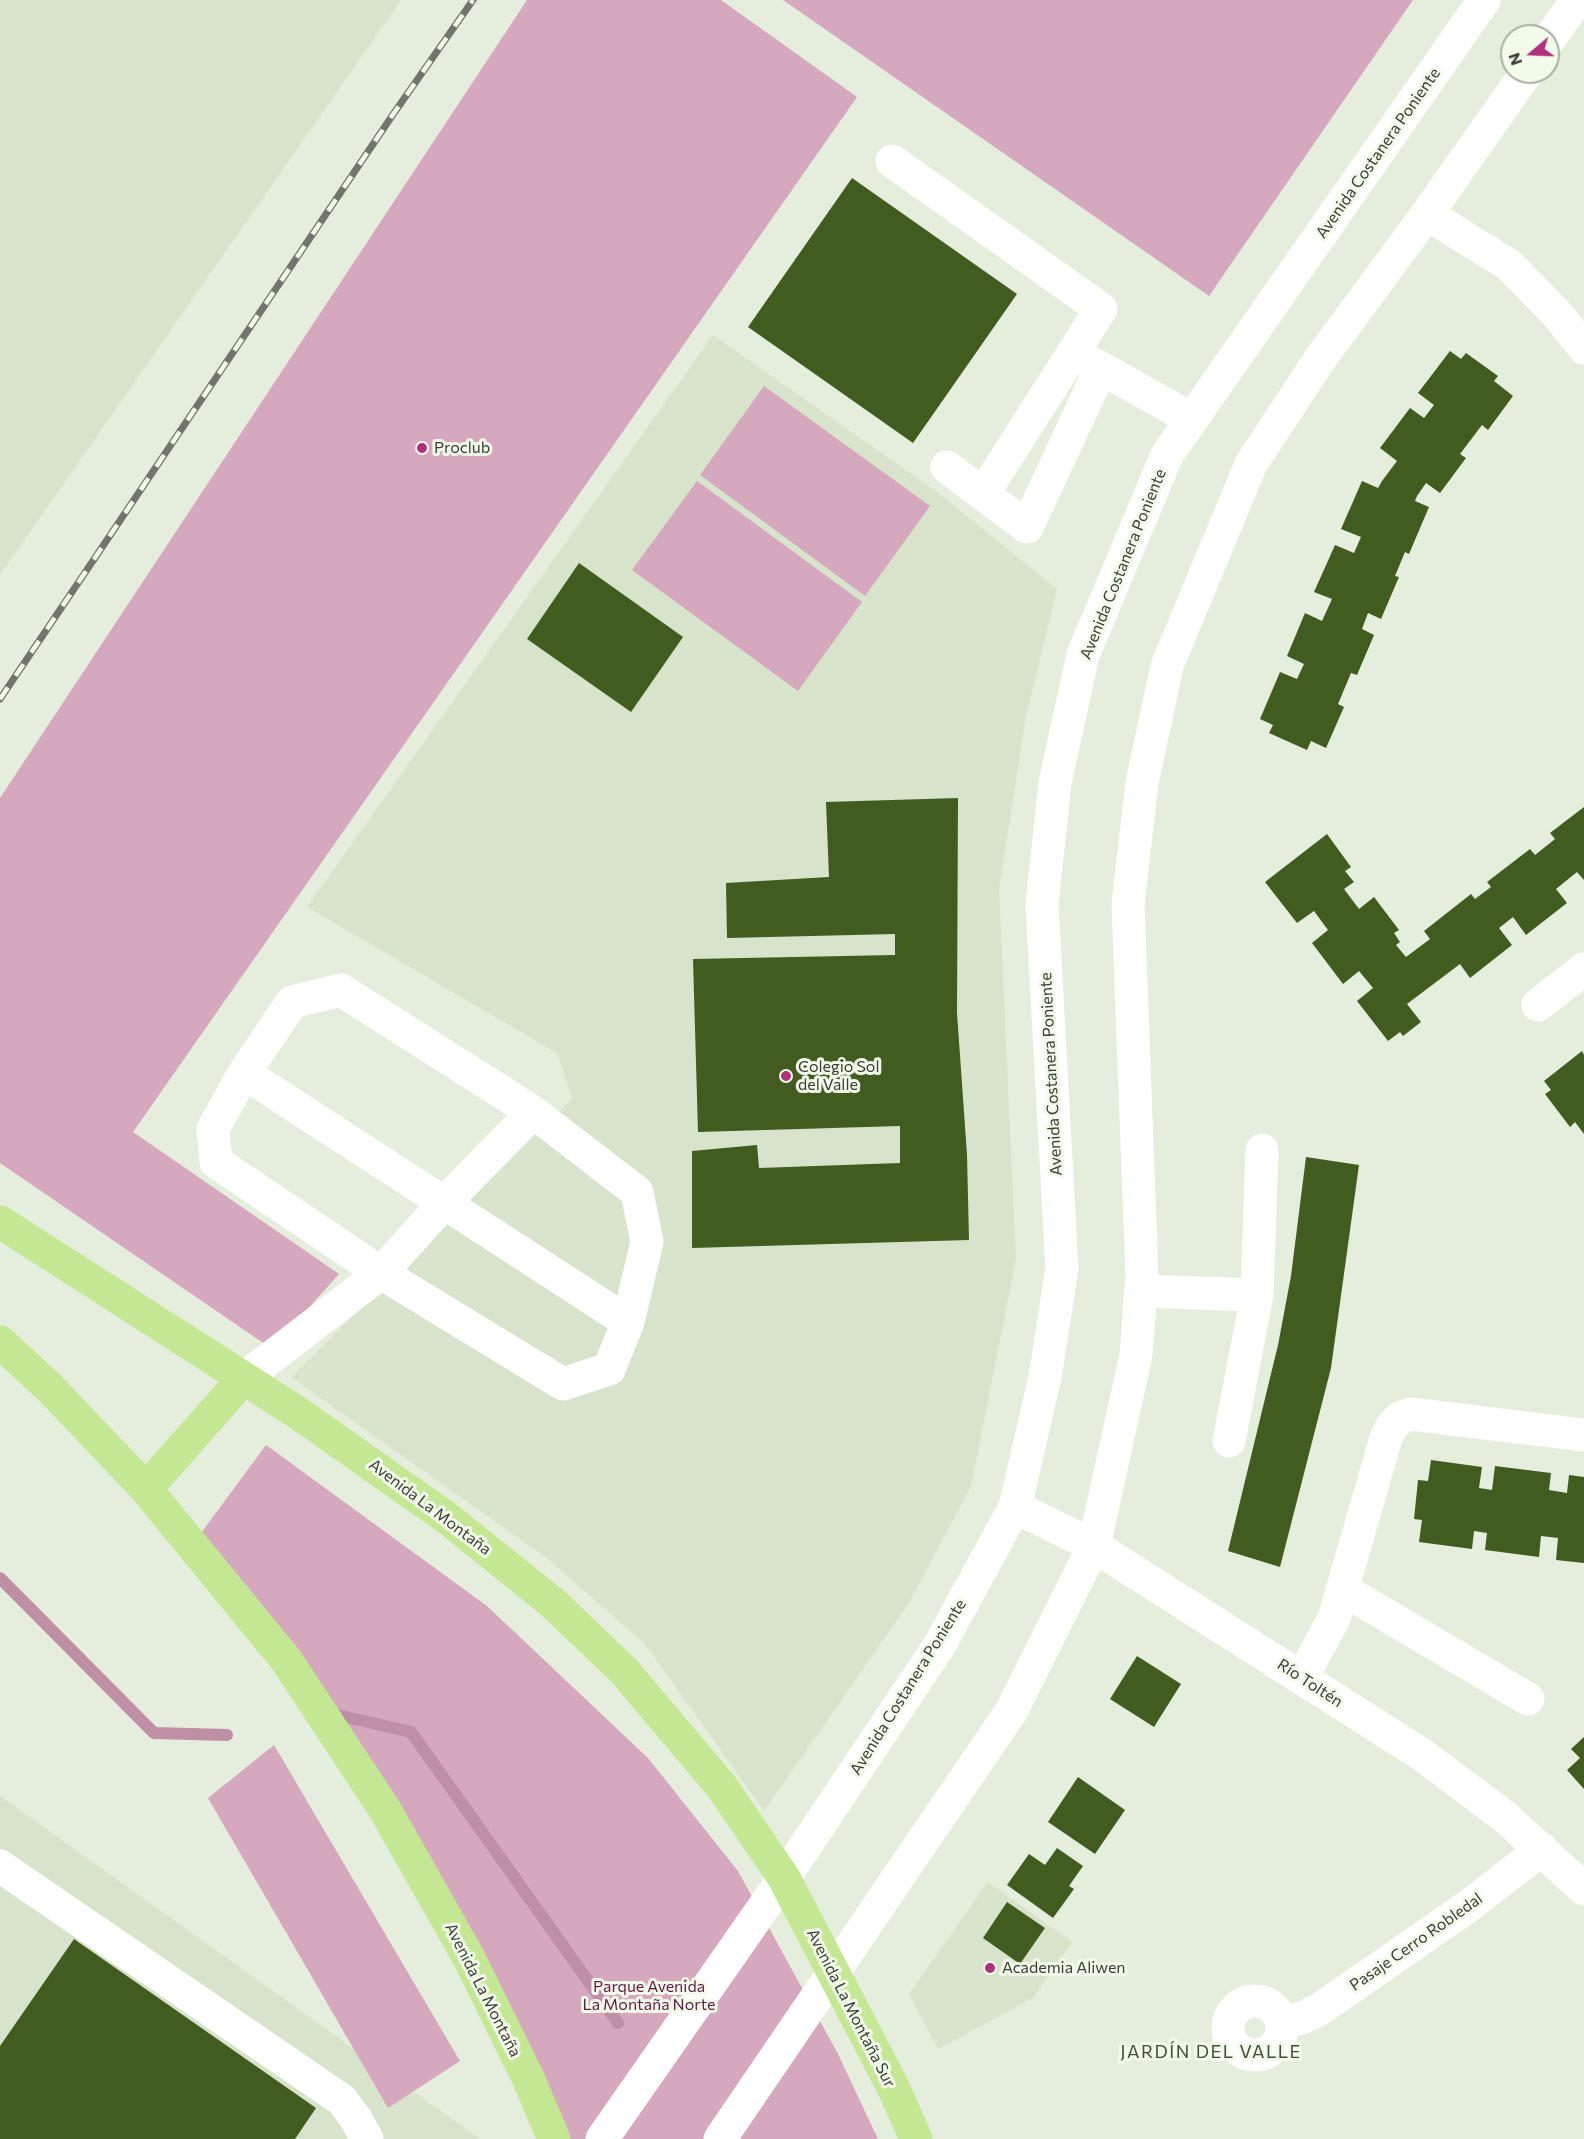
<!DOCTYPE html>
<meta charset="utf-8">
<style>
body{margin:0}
#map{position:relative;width:1584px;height:2139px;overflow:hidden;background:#e5eedc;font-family:Commissioner,sans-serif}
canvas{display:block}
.north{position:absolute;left:1500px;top:24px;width:60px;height:60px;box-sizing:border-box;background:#f2fbea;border:2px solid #a8afa2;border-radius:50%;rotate:251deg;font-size:16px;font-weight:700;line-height:24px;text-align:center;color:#393c36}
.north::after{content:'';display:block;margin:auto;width:21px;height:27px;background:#b0307c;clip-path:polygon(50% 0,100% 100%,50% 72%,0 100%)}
</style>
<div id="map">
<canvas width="1584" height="2139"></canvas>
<div class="north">N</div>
</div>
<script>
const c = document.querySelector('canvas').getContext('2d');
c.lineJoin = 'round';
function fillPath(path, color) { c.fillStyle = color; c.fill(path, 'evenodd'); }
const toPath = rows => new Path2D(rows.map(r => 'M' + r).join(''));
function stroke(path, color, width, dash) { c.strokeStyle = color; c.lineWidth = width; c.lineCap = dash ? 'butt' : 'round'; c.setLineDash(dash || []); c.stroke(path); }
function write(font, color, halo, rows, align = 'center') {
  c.font = font + ' Commissioner,sans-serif'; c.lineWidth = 6; c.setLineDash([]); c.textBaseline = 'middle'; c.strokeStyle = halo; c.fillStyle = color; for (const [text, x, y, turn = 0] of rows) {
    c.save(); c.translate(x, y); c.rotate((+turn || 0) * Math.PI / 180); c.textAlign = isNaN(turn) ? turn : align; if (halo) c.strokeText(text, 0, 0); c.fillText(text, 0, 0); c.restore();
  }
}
const built = toPath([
 [0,0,401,0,0,575],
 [713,335,937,492,1057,589,1026,716,999,889,1016,1260,971,1486,909,1603,764,1811,645,1644,548,1559,291,1377,572,1099,557,1053,307,907],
 [0,1796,480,2139,0,2139],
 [988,1882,1072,1942,1033,1998,938,2049,909,1994]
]);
const green = toPath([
 [527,0,721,0,857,97,133,1132,339,1274,272,1349,0,1163,0,798],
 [783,0,1413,0,1209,296],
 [764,386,930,506,865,596,700,475],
 [697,481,862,602,798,691,632,570],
 [266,1445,487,1606,648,1758,738,1871,838,2054,878,2139,559,2139,531,2069,201,1533],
 [274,1745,460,2061,388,2108,208,1798]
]);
const stream = toPath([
 [0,1578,154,1733,227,1735],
 [338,1715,411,1732,618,2023]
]);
const building = toPath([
 [852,178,1017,294,913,443,748,327],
 [1450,351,1461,359,1466,353,1498,376,1494,381,1513,396,1488,430,1482,425,1460,454,1466,458,1440,493,1426,483,1417,496,1415,501,1429,507,1409,554,1405,552,1395,576,1399,577,1381,619,1368,613,1362,629,1374,635,1357,675,1351,673,1338,704,1344,707,1326,748,1311,741,1307,750,1269,733,1273,725,1260,719,1280,672,1297,679,1304,664,1287,656,1305,613,1322,621,1332,599,1314,592,1335,545,1354,553,1361,537,1341,529,1362,481,1378,488,1382,481,1397,461,1380,448,1410,408,1424,418,1434,405,1418,393],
 [579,563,683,637,631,712,527,639],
 [958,798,957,1013,967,1155,969,1240,692,1248,692,1151,757,1145,759,1168,900,1163,900,1126,698,1132,693,959,895,955,895,934,727,938,726,883,829,877,826,802],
 [1584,807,1584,880,1577,872,1556,889,1567,903,1526,935,1513,917,1499,928,1512,945,1470,978,1460,964,1407,1004,1421,1022,1403,1036,1400,1032,1388,1041,1357,1001,1373,988,1359,971,1343,984,1312,943,1328,930,1314,911,1297,923,1265,882,1327,834,1351,867,1345,871,1354,882,1344,889,1359,909,1374,897,1399,930,1394,933,1400,942,1396,945,1406,957,1430,939,1424,931,1471,894,1475,899,1491,887,1487,882,1530,849,1535,855,1555,839,1550,833],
 [1582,1051,1584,1055,1584,1134,1575,1122,1570,1127,1545,1094,1551,1090,1544,1081],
 [1306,1157,1359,1165,1331,1368,1280,1567,1228,1551,1278,1345,1291,1276],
 [1431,1460,1482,1467,1479,1488,1492,1490,1495,1466,1551,1473,1549,1490,1567,1493,1569,1475,1584,1477,1584,1563,1556,1560,1558,1538,1541,1536,1539,1557,1485,1550,1487,1533,1474,1531,1472,1549,1419,1542,1422,1520,1414,1519,1418,1480,1428,1481],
 [1137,1656,1181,1684,1154,1727,1110,1699],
 [1584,1737,1584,1789,1567,1770,1580,1758,1571,1749],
 [1078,1777,1125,1810,1095,1854,1048,1822],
 [1057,1848,1083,1866,1069,1886,1074,1889,1053,1918,1007,1885,1029,1854,1045,1865],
 [1007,1902,1045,1928,1020,1964,983,1938],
 [74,1939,316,2108,295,2139,0,2139,0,2046]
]);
const minor = toPath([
 [1548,41,1577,0],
 [892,161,1101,309,983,494],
 [1427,214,1509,265,1557,314,1584,348],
 [1081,357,1192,419],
 [947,467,1027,527,1101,368],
 [341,990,533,1112,637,1192,647,1242,628,1322,609,1369,563,1384,381,1273,216,1162,213,1129,244,1073,292,1002,341,990],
 [1538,1005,1584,969],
 [244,1073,628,1322],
 [1141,1291,1257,1295],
 [243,1379,381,1273,444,1203,533,1112],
 [1229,1441,1257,1295,1262,1150],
 [1015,1507,1094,1546,1421,1754,1504,1816,1584,1889],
 [1342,1589,1528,1699],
 [1302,1678,1334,1618,1387,1435,1393,1425,1400,1418,1411,1414,1584,1435],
 [0,1866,342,2100,356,2119,367,2139],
 '1228 2028a27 27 0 1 1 54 0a27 27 0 1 1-54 0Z',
 [1282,2023,1304,2017,1320,2009,1470,1905,1542,1849],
 [602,2139,784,1878,939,1646,1015,1507,1045,1377,1062,1269,1042,904,1055,783,1083,655,1167,455,1484,0],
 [720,2139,1012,1710,1094,1546,1136,1355,1142,1276,1128,904,1142,783,1167,666,1251,464,1320,359,1427,214,1527,72]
]);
const major = toPath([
 [0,1222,298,1413,447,1518,554,1604,624,1671,722,1787,784,1878,894,2089,916,2139],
 [0,1342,51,1389,146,1489,287,1661,385,1810,469,1958,528,2078,554,2139],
 [146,1489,243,1379]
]);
const rail = toPath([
 [0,699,394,113,473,0]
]);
const markers = [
 [422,448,6,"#b0307c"],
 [786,1076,6,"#b0307c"],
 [990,1968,6,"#b0307c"]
];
const streetNames = [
 ["Avenida Costanera Poniente",1378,153,-55],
 ["Avenida Costanera Poniente",1123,564,-68],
 ["Avenida Costanera Poniente",1051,1074,-93],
 ["Avenida La Montaña",430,1507,37],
 ["Río Toltén",1310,1683,33],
 ["Avenida Costanera Poniente",908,1687,-58],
 ["Pasaje Cerro Robledal",1416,1942,-35],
 ["Avenida La Montaña",483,1990,63],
 ["Avenida La Montaña Sur",851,2008,63]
];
const poiNames = [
 ["Proclub",434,448],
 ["Colegio Sol",798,1067],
 ["del Valle",798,1085],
 ["Academia Aliwen",1002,1968]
];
const parkNames = [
 ["Parque Avenida",649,1987],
 ["La Montaña Norte",649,2005]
];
const neighbourhoodNames = [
 ["JARDÍN DEL VALLE",1211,2052]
];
fillPath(built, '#d7e3cb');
fillPath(green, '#d6a8be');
stroke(stream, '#bf8fa5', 12);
fillPath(building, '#425b1f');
stroke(minor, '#fff', 33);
stroke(major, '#c4e794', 33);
stroke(rail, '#71766c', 7);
stroke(rail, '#f2fbea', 4.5, [14]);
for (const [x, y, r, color] of markers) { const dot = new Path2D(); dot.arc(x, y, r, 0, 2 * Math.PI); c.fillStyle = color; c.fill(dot); stroke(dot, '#f2fbea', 2); }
write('16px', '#393c36', '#f2fbea', streetNames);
write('16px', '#393c36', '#f2fbea', poiNames, 'left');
write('16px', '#651746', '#f2fbea', parkNames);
c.letterSpacing = '1.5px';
write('18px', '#454c3e', '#f2fbea', neighbourhoodNames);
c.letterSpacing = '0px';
</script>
